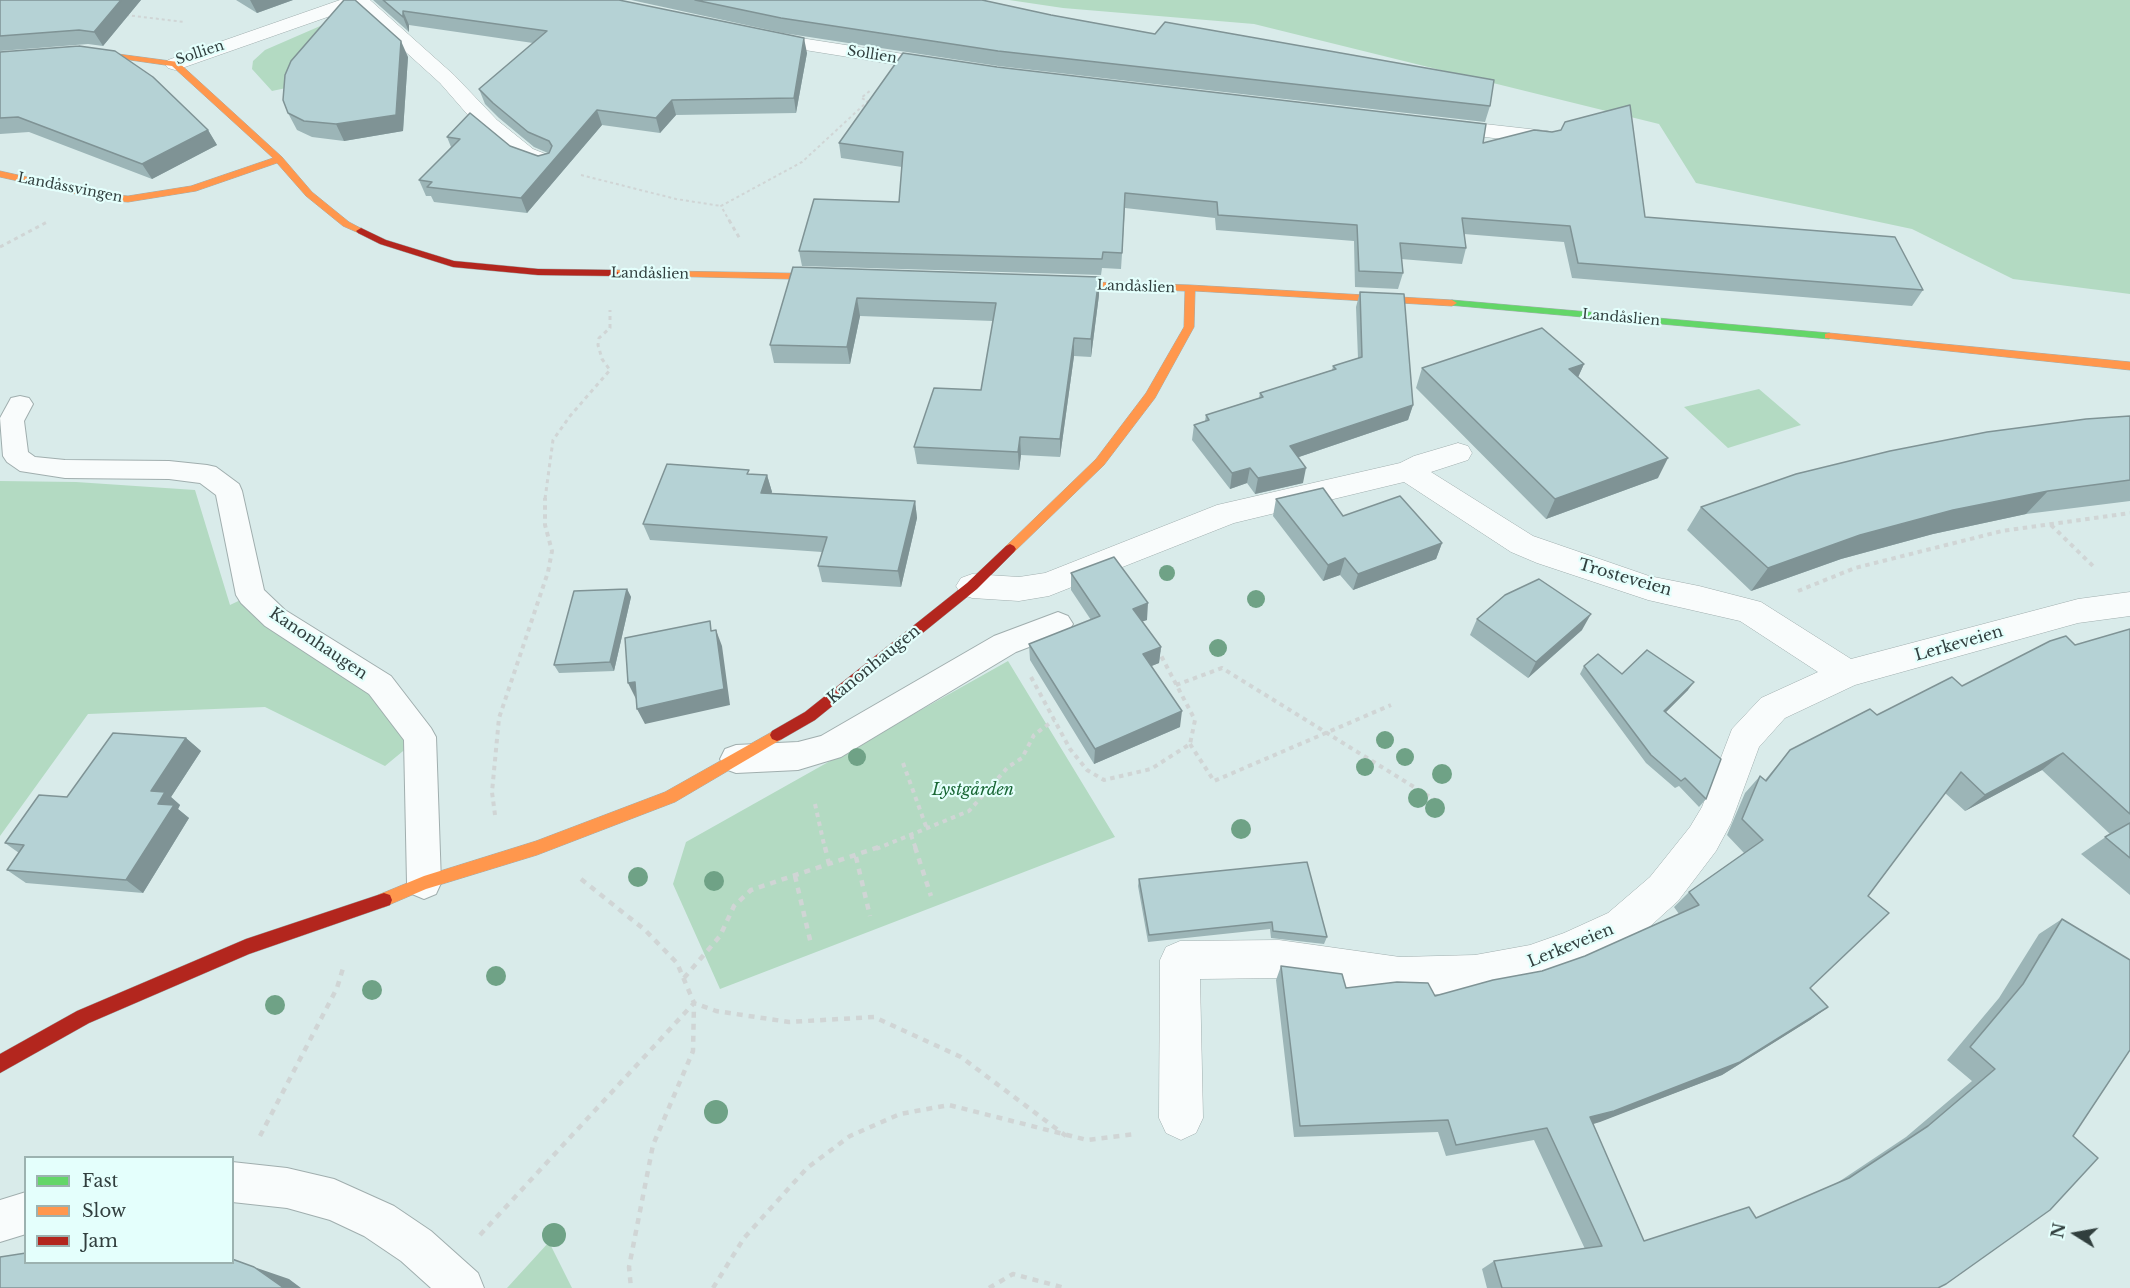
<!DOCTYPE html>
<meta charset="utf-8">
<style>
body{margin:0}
#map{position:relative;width:2130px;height:1288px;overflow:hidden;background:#d9ebea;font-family:"Libre Baskerville",serif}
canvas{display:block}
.legend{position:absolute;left:24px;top:1156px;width:210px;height:108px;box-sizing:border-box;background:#e4fffc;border:2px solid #9cb2b0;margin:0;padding:8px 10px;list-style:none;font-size:18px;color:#313f3e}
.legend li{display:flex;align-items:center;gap:12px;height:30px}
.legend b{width:30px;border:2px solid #9cb2b0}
.north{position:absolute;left:2046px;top:1204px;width:60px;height:60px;-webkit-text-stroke:4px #e4fffc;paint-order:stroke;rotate:281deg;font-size:16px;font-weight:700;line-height:24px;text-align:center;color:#313f3e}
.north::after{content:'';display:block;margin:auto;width:21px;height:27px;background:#313f3e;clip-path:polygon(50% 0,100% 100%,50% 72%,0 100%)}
</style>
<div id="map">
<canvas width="2130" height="1288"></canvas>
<ul class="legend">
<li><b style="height:8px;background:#63d668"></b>Fast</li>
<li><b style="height:8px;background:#ff974d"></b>Slow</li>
<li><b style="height:8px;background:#b3261e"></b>Jam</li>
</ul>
<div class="north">N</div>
</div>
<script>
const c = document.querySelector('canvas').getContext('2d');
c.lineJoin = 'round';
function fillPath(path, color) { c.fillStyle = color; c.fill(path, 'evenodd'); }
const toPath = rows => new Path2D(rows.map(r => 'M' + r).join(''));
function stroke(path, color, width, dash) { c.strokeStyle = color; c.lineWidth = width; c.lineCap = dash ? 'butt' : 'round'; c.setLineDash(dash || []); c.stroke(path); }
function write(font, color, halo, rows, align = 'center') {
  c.font = font + ' "Libre Baskerville",serif'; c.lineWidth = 4.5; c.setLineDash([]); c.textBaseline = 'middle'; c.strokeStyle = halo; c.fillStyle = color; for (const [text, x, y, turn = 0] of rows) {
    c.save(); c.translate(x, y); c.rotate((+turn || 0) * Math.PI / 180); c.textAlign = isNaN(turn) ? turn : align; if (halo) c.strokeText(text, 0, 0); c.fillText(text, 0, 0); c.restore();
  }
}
const green = toPath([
 [1009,0,2130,0,2130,294,2013,279,1912,229,1696,183,1659,124,1254,24,1063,8],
 [341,17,286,88,272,91,252,69,253,61,265,50],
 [1759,389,1801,425,1728,448,1684,407],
 [0,481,76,482,195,490,230,605,251,595,380,685,420,737,385,766,265,707,88,714,0,836],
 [1008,661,1115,837,720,989,673,884,686,842],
 [549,1242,572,1288,507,1288]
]);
const pathFar3 = toPath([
 [126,15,184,22],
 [581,175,676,199,721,206],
 [730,222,721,206,802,162,868,101,861,98,871,90]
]);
const pathFar2 = toPath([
 [729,220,740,239],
 [0,247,47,222],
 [545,499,553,440,570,416,610,370,602,359,598,345,599,338,610,328,610,310]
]);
const pathFar1 = toPath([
 [2051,525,2095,568],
 [1798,591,1855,568,2002,531,2130,513],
 [1031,677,1070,749,1087,770,1104,780,1151,769,1190,744,1195,720,1158,650],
 [1176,685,1222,668,1435,800],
 [1190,744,1214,781,1391,705],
 [903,763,927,829],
 [815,804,825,849],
 [495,815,492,792,499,718,548,572,552,551,545,525,545,498],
 [911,835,916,849],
 [876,849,969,811,1008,767,1022,758,1034,735,1054,720]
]);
const path = toPath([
 [825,847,829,864],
 [915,847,931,896],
 [856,857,870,916],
 [795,876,811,944],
 [581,879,645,930,677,963,694,1003,693,1051,653,1145,629,1267,631,1288],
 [684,978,720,936,734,906,751,890,879,847],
 [260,1136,337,988,344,965],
 [480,1235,694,1003,716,1011,789,1022,874,1017,961,1057,1066,1136],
 [713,1288,744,1238,807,1168,850,1136,900,1114,949,1105,1087,1140,1136,1134],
 [989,1288,1013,1274,1065,1288]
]);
const lane = toPath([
 [20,396,29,398,33,404,24,421,28,452,35,457,65,460,169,461,207,465,216,467,239,484,242,491,264,590,285,610,391,676,431,728,436,737,441,883,436,894,424,899,412,894,407,883,404,740,369,694,265,626,241,603,236,595,216,495,200,483,169,479,65,478,20,471,7,462,3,456,0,418,11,398,20,396],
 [1058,612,1068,616,1073,624,1068,632,1016,652,841,757,798,770,736,773,725,769,720,759,725,749,736,745,798,742,821,736,994,636,1058,612],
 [232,1162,287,1168,334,1179,394,1206,431,1231,478,1273,484,1288,431,1288,401,1261,364,1236,330,1220,287,1208,232,1202,232,1162],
 [26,1192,26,1234,0,1242,0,1200,26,1192]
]);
const street = toPath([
 [340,0,370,0,454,75,497,120,533,149,553,157,556,162,553,167,545,169,517,159,481,130,440,83,356,7,182,68,175,70,168,68,165,64,168,60,340,0],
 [762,32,942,60,949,62,952,66,949,70,942,72,755,42,752,38,755,34,762,32],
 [1440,119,1547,131,1555,133,1558,138,1555,143,1547,145,1432,130,1429,125,1432,120,1440,119],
 [1458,443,1468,446,1472,453,1468,460,1431,472,1533,536,1649,576,1699,586,1761,602,1851,659,2078,599,2130,592,2130,616,2078,623,1855,685,1785,718,1759,747,1731,823,1716,851,1678,901,1636,939,1572,968,1530,983,1475,993,1400,995,1279,978,1200,979,1203,1118,1196,1133,1181,1140,1166,1133,1159,1118,1160,960,1166,947,1180,941,1279,940,1400,957,1475,955,1530,945,1564,933,1608,913,1650,877,1690,827,1702,807,1732,729,1761,698,1818,672,1740,621,1648,600,1537,563,1511,552,1404,482,1234,523,1049,596,1019,601,972,598,961,594,956,586,961,578,972,574,1019,577,1045,573,1217,505,1400,463,1414,456,1458,443]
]);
const fast = toPath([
 [1452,300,1829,333,1834,336,1829,339,1448,305,1447,303,1452,300]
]);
const slow = toPath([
 [88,50,178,62,282,157,312,192,349,222,366,231,361,234,343,226,306,196,277,163,196,191,128,202,103,200,0,177,0,171,103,194,128,196,191,186,273,158,172,66,88,54,0,61,0,57,88,50],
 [614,270,836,274,841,277,836,280,610,275,610,271,614,270],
 [1055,281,1190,285,1452,300,1457,303,1452,306,1195,291,1194,327,1155,398,1104,465,1014,552,1010,554,1006,552,1004,549,1006,546,1096,459,1146,393,1184,327,1185,291,1051,286,1051,282,1055,281],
 [1829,333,2130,362,2130,370,1825,338,1825,334,1829,333],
 [777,729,782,731,784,735,782,739,675,802,537,855,426,889,384,907,378,905,376,900,378,895,424,876,536,841,665,792,777,729]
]);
const jam = toPath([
 [361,228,386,240,454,261,538,269,614,270,619,273,614,276,538,275,453,267,380,244,358,233,356,231,361,228],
 [1010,544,1014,546,1016,549,1014,552,977,589,815,720,782,739,777,741,772,739,770,735,772,731,805,712,967,583,1006,546,1010,544],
 [384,893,390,895,392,900,390,905,249,954,89,1023,0,1073,0,1054,77,1011,246,939,384,893]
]);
const trees = [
 [1167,573,8],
 [1256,599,9],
 [1218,648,9],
 [1385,740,9],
 [857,757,9],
 [1405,757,9],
 [1365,767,9],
 [1442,774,10],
 [1418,798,10],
 [1435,808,10],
 [1241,829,10],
 [638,877,10],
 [714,881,10],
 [496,976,10],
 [372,990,10],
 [275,1005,10],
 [716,1112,12],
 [554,1235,12]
];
const wall = toPath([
 [0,0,141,0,103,46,88,44,0,51],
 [236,0,293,0,257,13],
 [373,0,619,0,807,53,796,113,676,115,660,133,602,125,527,213,434,202,431,196,426,196,419,180,451,147,447,137,470,113,510,146,538,156,548,153,534,147,499,118,485,104,479,89,533,43,409,25,409,32],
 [631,0,982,0,1051,15,1490,106,1485,122,998,66,783,33],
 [0,52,208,130,217,145,152,179,29,132,0,134],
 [408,57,403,131,344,141,312,137,297,130,288,113],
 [839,143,1483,143,1645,217,1923,290,1912,306,1572,278,1564,242,1464,234,1466,248,1462,264,1401,259,1403,273,1398,289,1355,287,1354,241,1216,230,1215,218,1125,208,1121,269,1102,268,1101,275,802,266,799,251,899,202,902,167,841,158],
 [793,267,1099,277,1099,295,1091,357,1074,356,1060,457,1021,455,1019,470,917,464,914,447,981,390,993,321,860,316,850,364,774,363,770,345],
 [1360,292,1413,405,1408,420,1299,457,1303,483,1255,494,1247,483,1230,489,1192,440,1194,425,1205,421,1206,415,1259,398,1260,393,1332,370,1333,366,1358,358,1356,307],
 [1584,364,1578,377,1658,478,1546,519,1416,388,1422,368],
 [2130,416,2130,501,2026,514,1933,534,1841,559,1751,591,1687,530,1701,507],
 [750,474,767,475,772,492,771,493,915,501,917,518,901,587,822,582,818,566,822,552,650,540,643,524],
 [1276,499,1343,516,1442,543,1436,559,1353,590,1340,575,1323,581,1273,516],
 [1071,573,1147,620,1142,621,1161,647,1159,663,1151,666,1180,727,1094,764,1030,660,1029,644,1091,620,1071,590],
 [627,589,631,597,614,671,559,673,554,665],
 [1477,619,1582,630,1528,678,1470,635],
 [2130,629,2130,895,2081,854,2110,834,2042,770,1965,811,1945,793,1868,896,1810,988,1828,1007,1810,1020,1722,1075,1593,1124,1644,1241,1756,1218,1834,1185,1906,1137,1972,1081,1947,1060,1999,998,2039,934,2062,919,1938,1288,1487,1288,1482,1269,1494,1261,1585,1249,1534,1140,1446,1156,1438,1132,1294,1137,1276,980,1281,966,1346,988,1435,996,1542,971,1585,956,1679,914,1674,907,1689,892,1744,853,1727,835,1745,793,1760,776,1765,780,1790,750,1877,715,1962,686,2075,645],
 [1584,666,1688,690,1666,712,1706,799,1699,807,1679,786,1675,788,1646,763,1580,674],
 [186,738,201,751,171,797,180,805,178,809,189,818,143,893,26,883,7,870,19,853,5,843,67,797],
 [1139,879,1327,937,1324,944,1271,938,1270,929,1148,942,1138,886]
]);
const shadedWall = toPath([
 [121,0,141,0,103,46,94,32],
 [250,0,293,0,257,13],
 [403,11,409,25,409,32,403,17],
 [804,38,807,53,796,113,794,98],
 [401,41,408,57,403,131,344,141,336,124],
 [672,100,676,115,660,133,656,118],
 [597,110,602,125,527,213,521,198],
 [208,130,217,145,152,179,142,164],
 [1099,277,1099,295,1091,357,1091,339],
 [857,298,860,316,850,364,847,347],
 [1074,338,1074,356,1060,457,1060,439],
 [1584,364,1575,384,1569,369],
 [1413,405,1408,420,1287,461,1290,446],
 [1020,437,1021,455,1019,470,1018,452],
 [1668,458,1658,478,1546,519,1555,499],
 [1250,468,1247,483,1230,489,1232,473],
 [1306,468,1303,483,1255,494,1258,478],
 [767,475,772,492,765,509,761,493],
 [2048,491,2026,514,1933,534,1841,559,1751,591,1768,568,1860,535,1953,510],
 [915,501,917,518,901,587,898,571],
 [1442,543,1436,559,1353,590,1358,574],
 [1345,558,1340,575,1323,581,1328,565],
 [627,589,631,597,614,671,610,662],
 [1148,603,1147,620,1132,625,1133,609],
 [1591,614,1582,630,1528,678,1536,662],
 [716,630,722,646,730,705,645,724,637,709],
 [1161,647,1159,663,1142,670,1143,654],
 [635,682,636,699,628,683],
 [1694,682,1688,690,1659,719,1664,711],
 [1182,711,1180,727,1094,764,1095,749],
 [186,738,201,751,171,797,180,805,178,809,189,818,143,893,126,880,158,804,151,791],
 [2063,753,2042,770,1965,811,1985,795],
 [1828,1007,1810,1020,1722,1075,1600,1122,1576,1129,1590,1117],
 [254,1267,289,1279,301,1288,284,1288]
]);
const building = toPath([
 [0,0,121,0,94,32,79,30,0,36,0,0],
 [344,0,355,0,401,41,396,115,336,124,304,121,288,113,283,100,285,75,291,61,344,0],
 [383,0,619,0,804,38,794,98,672,100,656,118,597,110,521,198,427,187,432,182,419,180,460,139,447,137,470,113,510,146,538,156,549,153,552,146,549,141,528,132,493,103,479,89,547,31,403,11,403,17,383,0],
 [695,0,982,0,1051,15,1155,34,1165,22,1494,80,1490,106,998,51,781,18,695,0],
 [79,46,115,51,153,77,208,130,142,164,18,117,0,118,0,52,79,46],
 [903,53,997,67,1486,124,1483,143,1534,130,1552,132,1561,130,1565,122,1630,105,1645,217,1895,237,1923,290,1578,263,1570,226,1462,218,1466,248,1400,243,1403,273,1359,271,1357,225,1218,215,1217,202,1125,193,1122,253,1103,252,1102,259,799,251,814,199,899,202,903,152,839,143,903,53],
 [793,267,1099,277,1091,339,1074,338,1060,439,1020,437,1018,452,914,447,934,388,981,390,996,303,857,298,847,347,770,345,793,267],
 [1360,292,1404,294,1413,405,1290,446,1306,468,1258,478,1250,468,1232,473,1194,425,1209,420,1206,415,1263,397,1260,393,1336,369,1333,366,1362,357,1360,292],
 [1542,328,1584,364,1569,369,1668,458,1555,499,1422,368,1542,328],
 [2130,416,2130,480,2048,491,1953,510,1860,535,1768,568,1701,507,1796,474,1890,451,1987,432,2086,419,2130,416],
 [667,464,749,470,747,474,767,475,761,493,915,501,898,571,818,566,827,537,643,524,667,464],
 [1323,488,1343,516,1400,496,1442,543,1358,574,1345,558,1328,565,1276,499,1323,488],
 [1114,557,1148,603,1133,609,1161,647,1143,654,1182,711,1095,749,1029,644,1100,616,1071,573,1114,557],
 [1539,579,1591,614,1536,662,1477,619,1505,595,1539,579],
 [627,589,610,662,554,665,574,591,627,589],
 [710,621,711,631,716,630,724,689,637,709,635,682,628,683,625,638,710,621],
 [2130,629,2130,814,2063,753,1985,795,1961,772,1868,896,1889,913,1810,988,1828,1007,1740,1062,1614,1111,1590,1117,1644,1241,1749,1207,1756,1218,1849,1178,1928,1126,1995,1069,1970,1047,2023,984,2062,919,2130,960,2130,1050,2073,1136,2098,1158,2050,1210,1946,1284,1938,1288,1502,1288,1494,1261,1602,1246,1547,1128,1456,1145,1448,1120,1300,1126,1281,966,1342,974,1346,988,1397,982,1428,983,1435,996,1493,980,1542,971,1585,956,1699,905,1689,892,1763,840,1742,819,1760,776,1766,781,1790,750,1870,709,1877,715,1952,677,1962,686,2050,641,2066,636,2075,645,2130,629],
 [1647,650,1694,682,1664,711,1721,759,1706,799,1685,778,1681,781,1651,755,1584,666,1598,654,1622,674,1647,650],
 [113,733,186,738,151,791,165,792,158,804,174,805,126,880,7,870,24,845,5,843,39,795,67,797,113,733],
 [2130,823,2130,858,2105,837,2130,823],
 [1307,862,1327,937,1273,931,1272,922,1149,935,1139,879,1307,862],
 [26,1253,26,1263,232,1263,232,1259,254,1267,284,1288,0,1288,0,1257,26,1253]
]);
const farStreetnames = [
 ["Sollien",200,53,-18],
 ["Sollien",872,55,9],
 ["Landåssvingen",70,188,11],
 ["Landåslien",650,274,1],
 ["Landåslien",1136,287,2],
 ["Landåslien",1621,318,5]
];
const streetNames = [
 ["Trosteveien",1625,578,16],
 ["Kanonhaugen",318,644,34],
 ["Lerkeveien",1959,644,-16],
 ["Kanonhaugen",874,665,-39],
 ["Lerkeveien",1571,946,-22]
];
const parkNames = [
 ["Lystgården",973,790]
];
fillPath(green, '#b3dac2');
stroke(lane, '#a0aeae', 2);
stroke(street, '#a0aeae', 1);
stroke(fast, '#a0aeae', 1);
stroke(slow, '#a0aeae', 1);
stroke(jam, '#a0aeae', 1);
stroke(pathFar3, '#d0d5d5', 2, [3, 3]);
stroke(pathFar2, '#d0d5d5', 3, [4, 4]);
stroke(pathFar1, '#d0d5d5', 4, [4.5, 4.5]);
stroke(path, '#d0d5d5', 4.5, [6, 6]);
fillPath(lane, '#f9fcfc');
fillPath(street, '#f9fcfc');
fillPath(fast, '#63d668');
fillPath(slow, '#ff974d');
fillPath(jam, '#b3261e');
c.fillStyle = '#6fa286';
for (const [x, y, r] of trees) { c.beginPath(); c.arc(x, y, r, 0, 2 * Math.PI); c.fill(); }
fillPath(wall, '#9cb5b7');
fillPath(shadedWall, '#7f9395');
fillPath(building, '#b5d2d5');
stroke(building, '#7f9395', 1.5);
write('14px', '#313f3e', '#e4fffc', farStreetnames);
write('16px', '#313f3e', '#e4fffc', streetNames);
write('italic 16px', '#196735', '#e4fffc', parkNames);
</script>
